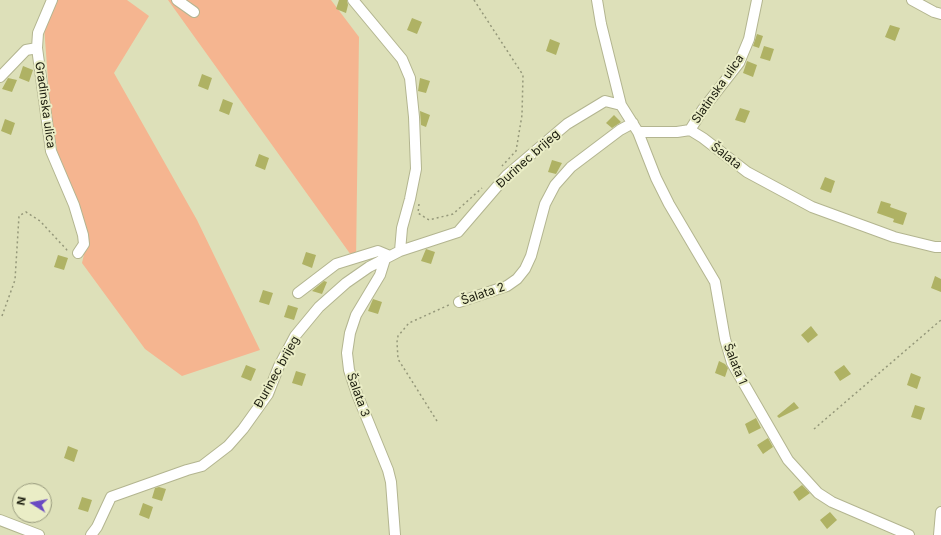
<!DOCTYPE html>
<meta charset="utf-8">
<style>
body{margin:0}
#map{position:relative;width:941px;height:535px;overflow:hidden;background:#dde0b9;font-family:Inter,sans-serif}
canvas{display:block}
.north{position:absolute;left:12px;top:483px;width:40px;height:40px;box-sizing:border-box;background:#eaedc6;border:1px solid #97997c;border-radius:50%;rotate:281deg;font-size:11px;font-weight:700;line-height:16px;text-align:center;color:#1a1b0d}
.north::after{content:'';display:block;margin:auto;width:14px;height:18px;background:#6a4ac3;clip-path:polygon(50% 0,100% 100%,50% 72%,0 100%)}
</style>
<div id="map">
<canvas width="941" height="535"></canvas>
<div class="north">N</div>
</div>
<script>
const c = document.querySelector('canvas').getContext('2d');
c.lineJoin = 'round';
function fillPath(path, color) { c.fillStyle = color; c.fill(path, 'evenodd'); }
const toPath = rows => new Path2D(rows.map(r => 'M' + r).join(''));
function stroke(path, color, width, dash) { c.strokeStyle = color; c.lineWidth = width; c.lineCap = dash ? 'butt' : 'round'; c.setLineDash(dash || []); c.stroke(path); }
function write(font, color, halo, rows, align = 'center') {
  c.font = font + ' Inter,sans-serif'; c.lineWidth = 4; c.setLineDash([]); c.textBaseline = 'middle'; c.strokeStyle = halo; c.fillStyle = color; for (const [text, x, y, turn = 0] of rows) {
    c.save(); c.translate(x, y); c.rotate((+turn || 0) * Math.PI / 180); c.textAlign = isNaN(turn) ? turn : align; if (halo) c.strokeText(text, 0, 0); c.fillText(text, 0, 0); c.restore();
  }
}
const green = toPath([
 [55,0,127,0,149,16,114,73,197,220,260,350,182,376,145,349,82,263,88,237,72,187,59,163,50,107,44,26],
 [168,0,331,0,359,37,356,262]
]);
const building = toPath([
 [339,0,347,0,348,5,346,13,336,9],
 [412,18,422,22,417,34,407,30],
 [890,25,900,28,895,41,885,37],
 [757,34,763,36,759,48,753,46],
 [550,39,560,43,556,55,546,51],
 [764,46,774,49,770,61,760,58],
 [747,61,757,65,753,77,743,73],
 [23,66,33,70,29,82,19,78],
 [202,74,212,78,208,90,198,86],
 [8,78,17,80,12,92,2,89],
 [420,78,430,81,426,93,418,91],
 [223,99,233,103,229,115,219,111],
 [740,108,750,111,745,123,735,120],
 [420,111,430,115,426,127,421,125],
 [614,115,621,122,612,128,606,123],
 [5,119,15,123,11,135,1,131],
 [259,154,269,158,265,170,255,166],
 [552,160,562,163,556,174,548,172],
 [825,177,835,181,831,193,820,189],
 [881,201,891,204,890,207,907,213,903,225,893,222,894,219,877,213],
 [426,249,435,252,431,264,421,261],
 [306,252,316,255,312,268,302,264],
 [58,255,68,258,64,270,54,267],
 [935,276,941,279,941,292,931,288],
 [324,281,327,282,322,294,312,291],
 [263,290,273,293,269,305,259,302],
 [373,299,382,302,378,314,368,311],
 [288,305,298,308,294,320,284,317],
 [811,326,818,335,808,343,801,335],
 [719,361,725,364,728,368,725,377,715,373],
 [246,365,256,369,251,381,241,377],
 [844,365,851,374,840,381,834,372],
 [296,371,306,374,302,386,292,383],
 [911,373,921,377,917,389,907,385],
 [794,402,799,408,779,418,777,416],
 [915,405,925,408,921,420,911,417],
 [756,418,761,428,749,434,745,424],
 [768,438,773,447,763,454,757,445],
 [68,446,78,450,74,462,64,458],
 [802,485,810,493,799,501,793,492],
 [159,487,166,489,162,501,152,498,155,488],
 [82,497,92,500,88,512,78,509],
 [143,503,153,507,149,519,139,515],
 [830,512,837,520,827,529,820,520]
]);
const path = toPath([
 [474,0,523,75,522,115,516,151,502,166],
 [419,204,418,213,429,220,453,214,482,188],
 [2,316,15,280,19,216,26,212,40,221,67,250,70,251],
 [437,421,398,359,397,342,398,336,409,323,451,304],
 [814,429,941,320]
]);
const minor = toPath([
 [52,0,38,33,37,48,51,151,74,205,83,235,84,244,78,253],
 [177,0,194,12],
 [353,0,402,59,410,78,414,117,416,169,410,199,402,228,400,251],
 [597,0,601,24,621,105,638,132,677,132,690,130,703,138,747,172,812,207,894,237,935,247,941,247],
 [912,0,934,12,941,14],
 [0,77,26,50,37,48],
 [690,130,703,109,739,63,749,39,757,0],
 [638,132,656,178,669,204,715,282,725,339,732,363,788,460,818,493,832,502,909,535],
 [385,259,380,275,356,315,350,333,347,353,349,370,357,394,388,470,391,482,395,535],
 [298,293,336,264,378,251,390,256],
 [459,302,507,286,517,279,525,269,531,256,545,204,555,185,571,167,620,130,633,123],
 [0,520,39,535],
 [91,535,97,527,111,497,187,470,202,466,228,446,243,429,268,394,279,366,295,336,319,307,346,283,369,267,400,251,458,232,507,175,567,124,605,101,621,105],
 [939,535,941,512]
]);
const streetNames = [
 ["Slatinska ulica",718,89,-55],
 ["Gradinska ulica",45,105,82],
 ["Šalata",726,156,38],
 ["Đurinec brijeg",528,159,-42],
 ["Šalata 2",483,294,-19],
 ["Šalata 1",735,364,68],
 ["Đurinec brijeg",277,372,-61],
 ["Šalata 3",358,395,70]
];
fillPath(green, '#f5b590');
fillPath(building, '#afb264');
stroke(minor, '#b3b590', 12);
stroke(path, '#95987a', 1.5, [2, 3]);
stroke(minor, '#fff', 10);
write('12px', '#1a1b0d', '#eaedc6', streetNames);
</script>
